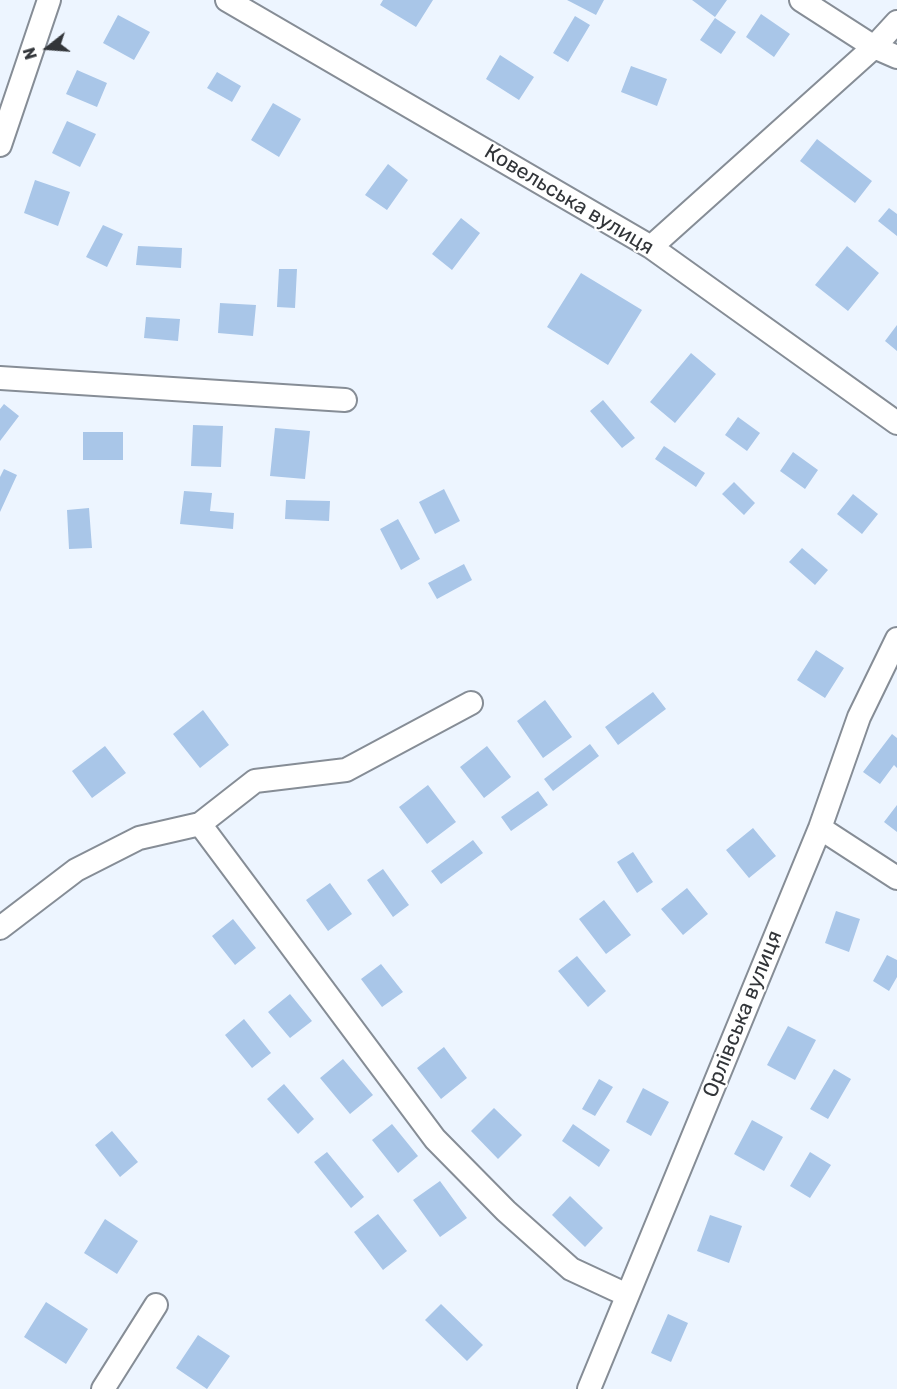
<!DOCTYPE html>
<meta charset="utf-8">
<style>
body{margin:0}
#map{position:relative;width:897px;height:1389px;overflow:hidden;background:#edf5ff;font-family:Rubik,sans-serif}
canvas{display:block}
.north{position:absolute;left:18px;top:18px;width:60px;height:60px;-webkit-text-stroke:4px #fff;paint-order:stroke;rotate:253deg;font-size:16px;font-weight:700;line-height:24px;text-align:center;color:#323539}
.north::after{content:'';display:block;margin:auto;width:21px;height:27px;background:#323539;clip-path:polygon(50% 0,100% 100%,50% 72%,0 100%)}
</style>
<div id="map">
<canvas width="897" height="1389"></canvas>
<div class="north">N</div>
</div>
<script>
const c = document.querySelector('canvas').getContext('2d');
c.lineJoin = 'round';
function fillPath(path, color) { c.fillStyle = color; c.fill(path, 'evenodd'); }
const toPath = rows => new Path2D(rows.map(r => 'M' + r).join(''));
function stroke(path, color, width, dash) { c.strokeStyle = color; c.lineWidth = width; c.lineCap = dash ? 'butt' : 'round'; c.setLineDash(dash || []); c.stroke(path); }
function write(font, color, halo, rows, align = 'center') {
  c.font = font + ' Rubik,sans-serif'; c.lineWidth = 4.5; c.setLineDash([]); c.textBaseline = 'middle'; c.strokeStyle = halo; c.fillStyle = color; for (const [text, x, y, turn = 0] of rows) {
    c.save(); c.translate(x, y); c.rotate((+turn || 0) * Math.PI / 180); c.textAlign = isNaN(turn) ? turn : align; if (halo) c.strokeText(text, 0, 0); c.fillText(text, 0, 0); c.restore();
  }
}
const building = toPath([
 [383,0,433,0,416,27,380,5],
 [567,0,604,0,596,15],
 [692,0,727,0,715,17],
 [761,14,790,34,774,57,746,37],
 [118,15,150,32,134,60,103,43],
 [575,16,590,25,568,62,553,53],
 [715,18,736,32,721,54,700,40],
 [500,55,534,77,519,100,486,79],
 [631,66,667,79,657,106,621,92],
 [77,70,107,83,97,107,66,94],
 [217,72,241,86,232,102,207,88],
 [273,103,301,119,279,157,251,140],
 [67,121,96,134,80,167,52,153],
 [817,139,872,181,855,203,800,161],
 [388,164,408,180,387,210,365,195],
 [35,180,70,192,58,226,24,213],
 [889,208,897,214,897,236,878,221],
 [461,218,480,233,452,270,432,254],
 [103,225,123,234,107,267,86,257],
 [138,246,182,248,181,268,136,265],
 [847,246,879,273,848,311,815,285],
 [279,269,297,269,295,308,277,307],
 [581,273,642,310,608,365,547,327],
 [220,303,256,305,253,336,218,333],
 [146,317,180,319,178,341,144,338],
 [897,325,897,351,885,341],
 [691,353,716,374,675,423,650,402],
 [603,400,635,438,622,448,590,411],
 [4,404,19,416,0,441,0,409],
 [738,417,760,433,747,451,725,435],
 [193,425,223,426,221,467,191,466],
 [275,428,310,431,305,479,270,476],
 [83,432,123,432,123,460,83,460],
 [664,446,705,473,696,487,655,459],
 [793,452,818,470,805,489,780,471],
 [4,469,17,475,0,512,0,477],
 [734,482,755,503,744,515,722,494],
 [444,489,460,521,435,534,419,502],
 [184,491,212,493,210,511,234,513,233,529,180,524],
 [853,494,878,514,862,534,837,514],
 [286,500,330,501,329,521,285,519],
 [89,508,92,548,69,549,67,510],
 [398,519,420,559,401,570,380,529],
 [802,548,828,570,815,585,789,562],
 [464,564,472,580,437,599,428,583],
 [816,650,844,668,825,698,797,680],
 [653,692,666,709,618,745,605,727],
 [545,700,572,737,543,758,517,721],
 [203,710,229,745,200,768,173,734],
 [892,734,897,738,897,768,894,765,880,784,863,772],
 [590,744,599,756,553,791,544,779],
 [105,746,126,773,92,798,72,771],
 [487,746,511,777,484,798,460,767],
 [428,785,456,822,427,844,399,807],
 [538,791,548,805,511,831,501,817],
 [897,805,897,832,884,822],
 [753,828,776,856,749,878,726,850],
 [473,840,483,853,441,884,431,871],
 [633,852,653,882,637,893,617,862],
 [383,869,409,905,393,917,367,880],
 [330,883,352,914,328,931,306,900],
 [687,888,708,914,683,935,661,909],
 [604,900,631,935,606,954,579,919],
 [836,911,860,919,849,952,825,943],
 [233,919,256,948,235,965,212,936],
 [887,955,897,960,897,977,889,991,873,981],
 [577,956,606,991,588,1007,558,971],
 [381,964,403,992,382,1007,361,979],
 [290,994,312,1021,290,1038,268,1012],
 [244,1019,271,1053,252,1068,225,1035],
 [788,1026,816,1040,795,1080,767,1065],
 [444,1047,467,1078,441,1099,417,1068],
 [343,1059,373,1095,350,1114,320,1078],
 [834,1069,851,1079,828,1119,810,1109],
 [599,1079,613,1087,595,1116,582,1109],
 [284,1084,314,1119,298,1134,267,1099],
 [643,1088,669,1102,651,1136,626,1122],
 [494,1108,522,1135,498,1159,471,1131],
 [752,1120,783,1137,764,1171,734,1154],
 [392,1124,418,1156,398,1173,372,1140],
 [573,1124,610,1150,599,1167,562,1141],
 [112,1131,138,1162,120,1177,95,1145],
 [327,1152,364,1197,351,1208,314,1162],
 [810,1152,831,1165,810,1198,790,1186],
 [440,1181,467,1218,440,1237,413,1200],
 [570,1196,603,1228,585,1247,552,1215],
 [378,1214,407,1251,383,1270,354,1232],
 [710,1215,742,1226,729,1263,697,1251],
 [105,1219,138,1241,117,1274,84,1253],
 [46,1302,88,1329,66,1364,24,1337],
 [441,1304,483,1345,467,1361,425,1320],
 [668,1314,688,1323,671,1362,651,1353],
 [198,1335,230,1356,207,1389,176,1368]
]);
const street = toPath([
 [227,0,651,247,897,423],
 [801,0,874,47,897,57],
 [0,145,49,0],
 [651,247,874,47,897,22],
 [0,378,345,400],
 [200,824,435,1139,506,1211,571,1269,627,1295],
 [820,828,897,878],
 [0,928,76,870,139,838,200,824,255,781,346,770,471,703],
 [103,1389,156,1305],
 [589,1389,820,828,859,717,897,639]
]);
const streetNames = [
 ["Ковельська вулиця",569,200,31],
 ["Орлівська вулиця",743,1014,-68]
];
fillPath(building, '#a9c6e8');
stroke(street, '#868d96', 26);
stroke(street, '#fff', 22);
write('21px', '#323539', '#fff', streetNames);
</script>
